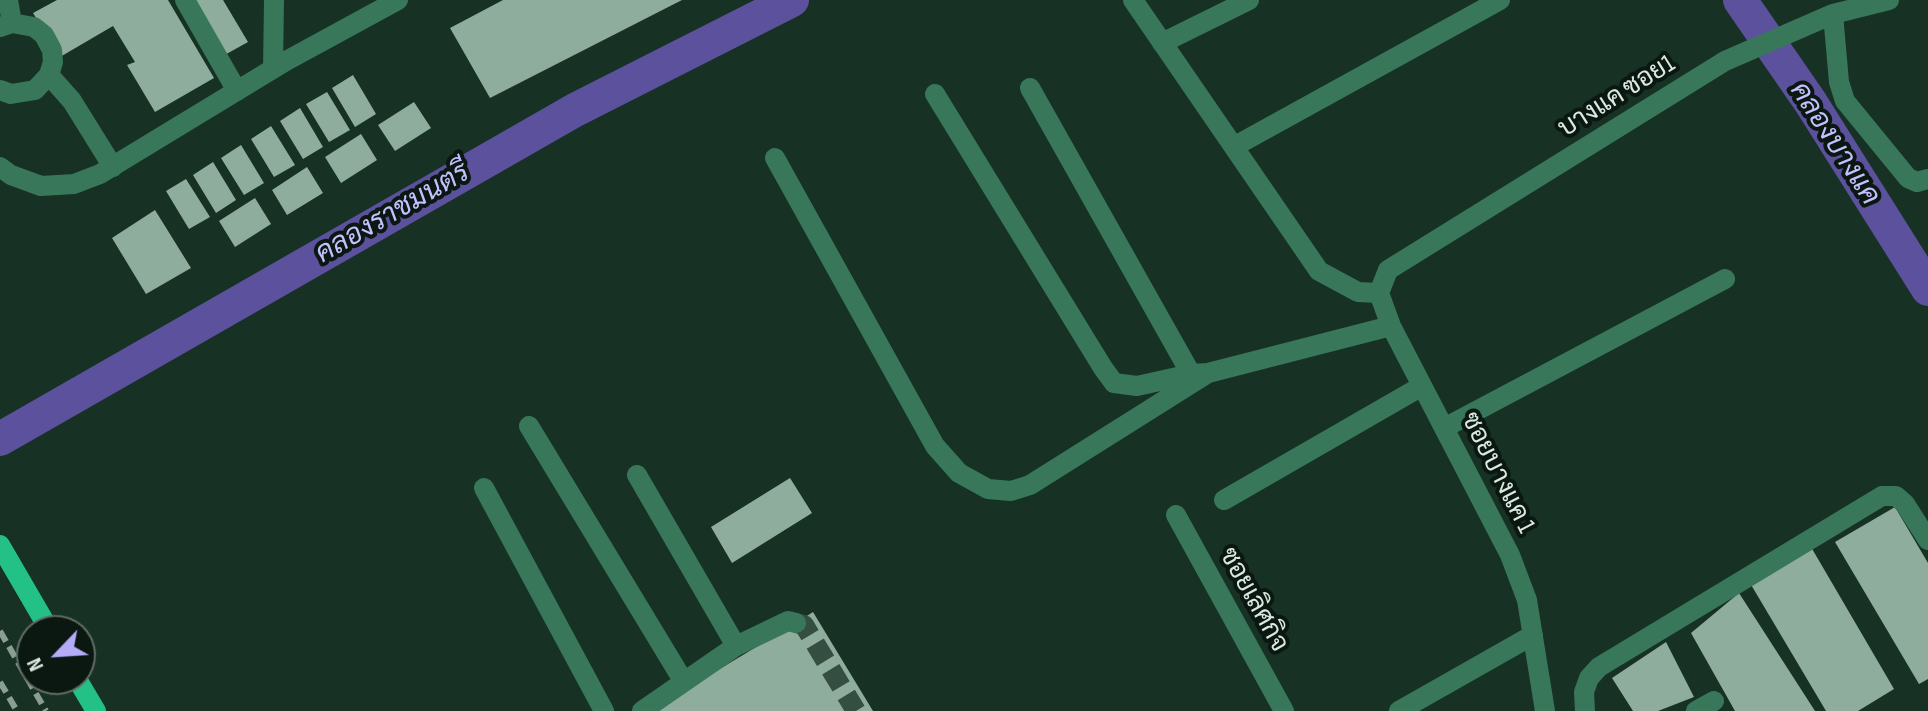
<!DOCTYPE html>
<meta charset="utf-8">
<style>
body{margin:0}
#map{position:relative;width:1928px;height:711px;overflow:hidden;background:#173225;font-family:"Sofia Sans Condensed",sans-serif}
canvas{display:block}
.north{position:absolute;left:16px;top:615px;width:80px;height:80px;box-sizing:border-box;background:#0b1711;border:2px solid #5e6b64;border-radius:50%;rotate:245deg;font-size:22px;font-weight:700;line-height:32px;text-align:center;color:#dbeae1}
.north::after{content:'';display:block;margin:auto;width:28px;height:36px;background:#b4acf9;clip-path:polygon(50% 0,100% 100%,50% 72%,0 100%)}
</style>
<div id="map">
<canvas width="1928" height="711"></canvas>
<div class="north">N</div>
</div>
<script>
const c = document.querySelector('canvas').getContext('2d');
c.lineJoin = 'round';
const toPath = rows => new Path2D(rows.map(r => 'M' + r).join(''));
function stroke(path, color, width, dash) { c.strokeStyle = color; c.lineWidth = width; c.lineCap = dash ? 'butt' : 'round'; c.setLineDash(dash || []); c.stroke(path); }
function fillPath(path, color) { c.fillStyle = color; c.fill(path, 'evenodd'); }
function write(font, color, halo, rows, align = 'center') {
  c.font = font + ' "Sofia Sans Condensed",Sarabun,sans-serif'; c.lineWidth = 8; c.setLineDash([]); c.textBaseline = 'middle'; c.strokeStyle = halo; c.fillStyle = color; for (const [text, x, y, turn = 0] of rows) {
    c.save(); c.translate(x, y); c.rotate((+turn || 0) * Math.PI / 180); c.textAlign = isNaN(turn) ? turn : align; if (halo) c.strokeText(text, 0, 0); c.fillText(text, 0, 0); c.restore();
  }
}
const canal = toPath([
 [1740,0,1811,103,1928,289],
 [0,439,575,110,792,0]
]);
const building = toPath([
 [57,0,168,0,214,78,155,112,127,65,135,62,113,26,60,57,33,13],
 [188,0,223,0,248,42,221,57],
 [503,0,682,0,490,98,450,28],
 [353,75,376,114,355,127,332,88],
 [327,92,350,130,329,142,306,104],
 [414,102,431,128,395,151,378,125],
 [300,108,323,147,303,159,280,121],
 [271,126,295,165,274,177,251,139],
 [361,134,377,160,341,183,325,157],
 [241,145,264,183,244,195,221,158],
 [213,162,236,200,216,213,193,175],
 [307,167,323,193,287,215,272,190],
 [186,179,210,217,189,229,166,191],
 [255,198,271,224,235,247,219,221],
 [155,210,191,268,146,294,112,238],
 [790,478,812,513,732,563,711,527],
 [1895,507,1928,563,1928,679,1919,684,1835,542],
 [1811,547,1894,689,1858,711,1826,711,1750,583],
 [1739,593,1815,711,1735,711,1691,633],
 [813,612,873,711,650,711,796,623],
 [1666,642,1694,697,1658,711,1633,711,1612,678]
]);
const minorTunnel = toPath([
 [796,623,804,625,856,711]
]);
const minor = toPath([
 [8,0,12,23],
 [185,0,237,91],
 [1133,0,1319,271,1358,292,1379,293],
 [1833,14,1839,82,1845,101,1908,178,1917,182,1928,179],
 [0,27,12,23,34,27,44,35,52,50,53,62,49,75,35,90,11,94,0,90],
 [1162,43,1249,0],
 [273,69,274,0],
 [49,75,72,101,113,167],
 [1030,88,1191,374],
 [935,94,1103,368,1114,383,1137,386,1191,374,1208,373,1391,326],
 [1235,146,1500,0],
 [775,158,935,446,959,473,988,489,1011,491,1030,485,1208,373],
 [0,167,11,175,41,186,74,184,100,174,286,61,398,0],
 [529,426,684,682],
 [1444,428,1725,279],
 [637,475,736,646],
 [484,488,604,711],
 [1224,500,1422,386],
 [1176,515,1284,711],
 [642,711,736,646,788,621,796,623],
 [1399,711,1533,635],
 [1545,711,1527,600,1510,555,1391,326,1379,293,1388,270,1725,61,1833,14,1889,0],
 [1585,711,1584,692,1589,678,1599,667,1882,496,1896,496,1905,504,1928,540],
 [1696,711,1714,701]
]);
const major = toPath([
 [0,545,50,631],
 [77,679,96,711]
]);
const rail = toPath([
 [0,631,46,711],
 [0,682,17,711]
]);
const streetNames = [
 ["บางแค ซอย1",1617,97,-32],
 ["ซอยบางแค 1",1497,473,63],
 ["ซอยเลิศกิจ",1253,600,61]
];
const waterNames = [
 ["คลองบางแค",1834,144,57],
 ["คลองราชมนตรี",393,214,-30]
];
stroke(canal, '#5c519c', 34);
fillPath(building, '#8fad9d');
stroke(minorTunnel, '#344e41', 20, [20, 10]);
stroke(minor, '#38775a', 20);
stroke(major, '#23c186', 20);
stroke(rail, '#8b9e94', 6, [12, 6]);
write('26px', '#dbeae1', '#0b1711', streetNames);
write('italic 28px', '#c4bffe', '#0b1711', waterNames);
</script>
